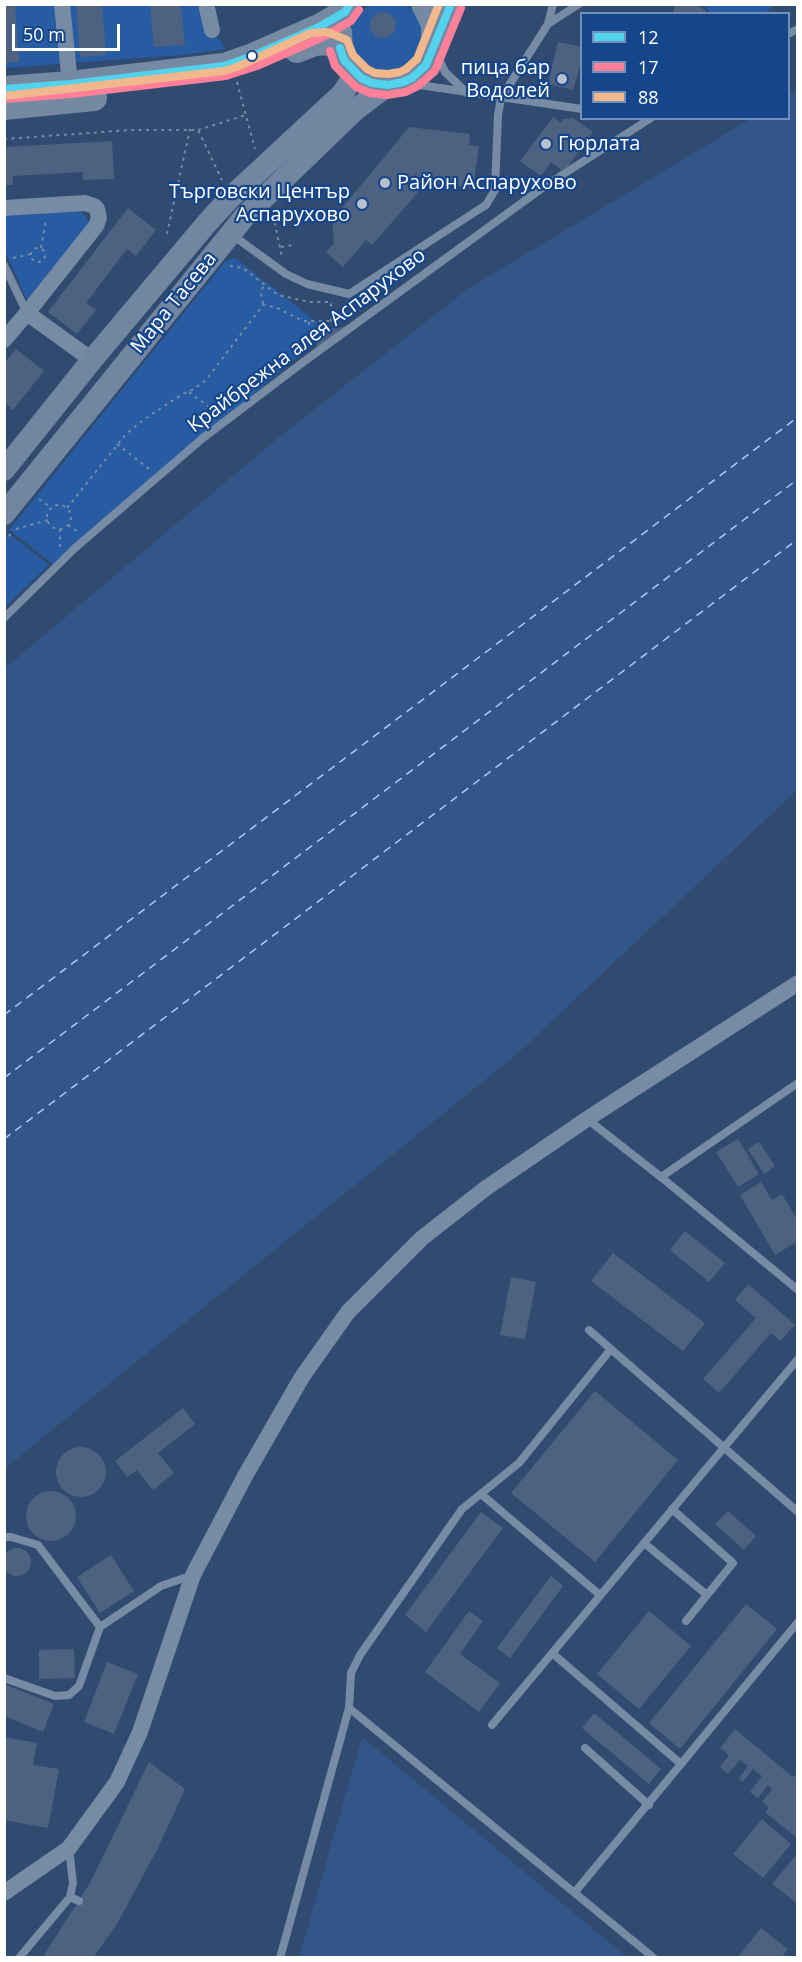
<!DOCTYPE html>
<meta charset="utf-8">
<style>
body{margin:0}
#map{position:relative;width:802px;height:1962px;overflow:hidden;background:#304a70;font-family:"Open Sans",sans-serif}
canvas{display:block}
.frame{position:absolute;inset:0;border:6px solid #fff;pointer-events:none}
.legend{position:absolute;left:580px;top:12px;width:210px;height:108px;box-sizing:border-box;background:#15468b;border:2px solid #7390b9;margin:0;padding:8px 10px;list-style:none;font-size:18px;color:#fff}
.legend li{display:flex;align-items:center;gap:12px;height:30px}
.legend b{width:30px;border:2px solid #7390b9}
.scale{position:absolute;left:12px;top:24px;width:108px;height:27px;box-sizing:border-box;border:3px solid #fff;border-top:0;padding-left:8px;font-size:18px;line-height:21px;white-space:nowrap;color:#fff;-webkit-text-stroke:4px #15468b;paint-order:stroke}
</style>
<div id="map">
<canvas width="802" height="1962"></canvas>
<div class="frame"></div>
<ul class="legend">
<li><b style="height:8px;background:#53d2ee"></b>12</li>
<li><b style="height:8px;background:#ff8098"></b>17</li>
<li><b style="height:8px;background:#f1b78d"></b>88</li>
</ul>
<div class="scale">50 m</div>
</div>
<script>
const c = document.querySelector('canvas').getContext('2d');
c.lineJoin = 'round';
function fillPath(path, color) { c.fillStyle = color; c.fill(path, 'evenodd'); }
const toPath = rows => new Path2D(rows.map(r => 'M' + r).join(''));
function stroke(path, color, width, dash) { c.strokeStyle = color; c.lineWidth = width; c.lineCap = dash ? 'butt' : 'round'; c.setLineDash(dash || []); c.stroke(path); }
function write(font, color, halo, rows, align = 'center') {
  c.font = font + ' "Open Sans",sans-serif'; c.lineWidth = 4.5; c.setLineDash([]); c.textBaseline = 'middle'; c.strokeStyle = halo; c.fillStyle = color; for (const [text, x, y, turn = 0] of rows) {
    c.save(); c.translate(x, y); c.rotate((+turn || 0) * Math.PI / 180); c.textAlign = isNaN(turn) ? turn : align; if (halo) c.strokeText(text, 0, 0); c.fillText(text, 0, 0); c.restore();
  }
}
const green = toPath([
 [5,5,206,5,212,30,226,49,181,55,5,68],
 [369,5,407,5,420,17,425,41,415,63,393,74,369,69,359,61,353,51,350,38,352,26,357,15],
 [704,5,776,5,762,14,710,13],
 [81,211,89,223,27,300,5,251,4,216],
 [234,257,328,331,53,564,9,530,224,263],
 [8,533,49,565,5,607,5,539]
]);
const water = toPath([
 [797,90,797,790,516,1055,5,1468,5,668,278,438,469,288,750,119,788,118,789,95],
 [362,1737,627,1957,299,1957]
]);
const ferry = toPath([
 [4,1015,798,417],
 [4,1078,798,479],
 [4,1139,798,539]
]);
const building = toPath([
 [4,4,15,4,19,62,4,63],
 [76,4,102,4,106,55,80,57],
 [150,4,181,4,185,45,154,47],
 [676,4,695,4,706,11,704,14,677,14,673,11],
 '370 25a13 13 0 1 1 26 0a13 13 0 1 1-26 0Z',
 [558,42,582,47,582,59,573,90,548,84],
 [553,117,561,123,563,119,573,118,593,132,564,172,551,162,541,176,520,161],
 [409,127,470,134,469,145,479,146,473,188,427,182,372,245,366,240,343,267,326,252,334,243,332,220],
 [112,141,114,179,83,180,83,172,13,176,13,185,4,185,4,147],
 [128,208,156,230,136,256,127,249,86,303,96,310,77,334,48,312],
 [346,327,317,349,316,329],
 [16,349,44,371,13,410,4,402,4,363],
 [738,1139,759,1174,738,1187,716,1152],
 [759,1142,775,1166,764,1174,748,1149],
 [761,1182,772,1200,782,1194,798,1221,798,1241,775,1255,740,1195],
 [685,1231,725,1263,709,1282,670,1250],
 [613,1253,705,1323,683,1351,591,1281],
 [511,1277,536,1282,525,1339,500,1335],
 [748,1284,795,1325,780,1341,771,1333,719,1393,703,1379,756,1318,735,1300],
 [595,1391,678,1460,595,1562,511,1493],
 [183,1408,195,1424,158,1453,174,1473,153,1490,137,1470,127,1477,115,1461],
 '56 1472a25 25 0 1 1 50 0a25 25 0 1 1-50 0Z',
 '26 1516a25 25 0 1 1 50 0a25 25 0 1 1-50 0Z',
 [728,1511,756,1536,744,1550,715,1524],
 [481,1512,503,1528,426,1632,405,1615],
 '3 1562a14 14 0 1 1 28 0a14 14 0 1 1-28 0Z',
 [111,1555,134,1591,100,1613,77,1577],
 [551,1576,563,1586,510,1658,497,1648],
 [746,1604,777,1629,680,1749,649,1723],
 [469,1611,483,1621,460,1654,500,1683,479,1712,425,1672],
 [649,1611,691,1646,639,1709,597,1674],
 [74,1649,75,1678,39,1679,39,1650],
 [107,1662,138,1674,114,1734,84,1722],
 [4,1684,54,1704,43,1732,4,1716],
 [594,1713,661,1769,649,1784,582,1728],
 [735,1729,793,1777,798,1772,798,1839,765,1812,769,1807,762,1802,772,1789,768,1785,758,1798,750,1792,762,1776,753,1769,743,1782,739,1778,748,1766,740,1760,728,1774,720,1767,729,1755,720,1748],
 [4,1737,37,1743,33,1765,59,1769,48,1828,4,1820],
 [149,1762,185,1789,158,1848,124,1911,115,1927,93,1958,42,1958,90,1883],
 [762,1819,791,1844,763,1878,733,1854],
 [798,1853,798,1904,772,1884],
 [761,1928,788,1949,781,1958,737,1958]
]);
const path = toPath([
 [237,82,255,149],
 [198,130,246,115],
 [4,139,131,130,198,130,222,180],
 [273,215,282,257],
 [167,234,190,129],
 [281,247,293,245],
 '31 255a7 7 0 1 1 14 0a7 7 0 1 1-14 0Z',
 [41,248,46,220],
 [13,258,31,254],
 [230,266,243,268,278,295,310,302,331,302,331,322],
 [263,304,261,294,264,283],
 [309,322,312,343],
 [189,392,217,413],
 [117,444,149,469],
 [39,499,51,508],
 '47 517a12 12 0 1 1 24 0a12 12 0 1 1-24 0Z',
 [67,508,126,434,146,418,181,395,194,389,206,380,263,305,275,307,303,321,339,321],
 [68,525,78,532],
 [16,529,48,520],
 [60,529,60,547],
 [4,542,14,530]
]);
const lane = toPath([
 [548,24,579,4],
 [788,34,798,29],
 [437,54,445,72,467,93],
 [413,84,582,109],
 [231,234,286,274,307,284,349,294,478,210,486,205,495,190,498,115,501,98,548,24,553,4],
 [4,265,27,313],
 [4,618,75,548,203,438,302,363,545,186,651,118],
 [587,1119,661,1177,798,1290],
 [661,1177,798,1083],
 [589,1330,798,1512],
 [481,1494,600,1595],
 [672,1509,733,1563,686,1621],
 [4,1537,11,1537,38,1545,100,1627],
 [644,1543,707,1595],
 [552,1653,681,1764,798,1622],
 [4,1678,55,1696,69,1695,79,1686,100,1627,161,1586,193,1575],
 [349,1708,654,1958],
 [492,1725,798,1359],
 [585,1748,649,1805],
 [575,1892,681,1764],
 [70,1897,79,1901],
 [19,1958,70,1897,73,1883,69,1849],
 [280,1958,349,1708,351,1673,360,1655,462,1509,519,1463,611,1349]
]);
const street = toPath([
 [62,4,70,84],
 [206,4,212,30],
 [4,208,85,203,94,206,97,209,99,218,96,226,27,313,92,360],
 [4,340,27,313],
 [4,1893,69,1848,117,1782,140,1732,193,1575,245,1476,302,1377,348,1312,422,1238,486,1188,587,1119,798,983]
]);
const secondary = toPath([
 [4,470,92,360,207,223,230,198,343,93,350,82,352,70],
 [4,514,245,216,355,110,388,85]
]);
const primary = toPath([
 [339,32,340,48,344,60,352,70,361,78,372,83,388,85,403,82,420,72,426,65,434,47,434,24,424,4],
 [436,37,451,4],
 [297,50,315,43,328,42,340,48],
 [4,89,70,84,224,66,253,56,319,27,345,12],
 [4,107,94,98]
]);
const bus1 = toPath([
 [340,48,344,60,361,78,372,83,388,85,403,82,412,78,426,65,451,4],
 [4,89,70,84,224,66,253,56,319,27,345,12,350,4]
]);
const bus2 = toPath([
 [330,51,335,66,356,87,370,93,387,95,406,92,418,86,435,71,461,8],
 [5,99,71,94,226,76,257,66,323,37,351,21,359,10]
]);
const bus3 = toPath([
 [4,96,224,71,237,67,311,33,327,32,347,40,353,55,367,69,375,73,388,74,400,72,406,69,417,59,439,4]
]);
const markers = [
 [252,56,5,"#fff"],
 [562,79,6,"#b7c0cd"],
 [546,144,6,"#b7c0cd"],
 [385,183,6,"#b7c0cd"],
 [362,204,6,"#b7c0cd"]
];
const poiNames = [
 ["пица бар",550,68],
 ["Водолей",550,91],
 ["Гюрлата",558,144,"left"],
 ["Район Аспарухово",397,183,"left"],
 ["Търговски Център",350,192],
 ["Аспарухово",350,215]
];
const streetNames = [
 ["Мара Тасева",174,303,-51],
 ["Крайбрежна алея Аспарухово",307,341,-37]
];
fillPath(green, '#285ca2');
fillPath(water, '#325688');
stroke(ferry, '#a9cbf7', 1.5, [8, 6]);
fillPath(building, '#4d6280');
stroke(path, '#778ba5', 2, [3, 4.5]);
stroke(lane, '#778ba5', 8);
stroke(street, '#778ba5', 16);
stroke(secondary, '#7386a1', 22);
stroke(primary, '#7689a3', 26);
stroke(bus1, '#53d2ee', 8);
stroke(bus2, '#ff8098', 8);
stroke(bus3, '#f1b78d', 8);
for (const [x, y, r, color] of markers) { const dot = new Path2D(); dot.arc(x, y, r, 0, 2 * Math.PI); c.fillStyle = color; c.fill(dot); stroke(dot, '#15468b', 2); }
write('20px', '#fff', '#15468b', poiNames, 'right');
write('20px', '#fff', '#15468b', streetNames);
</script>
